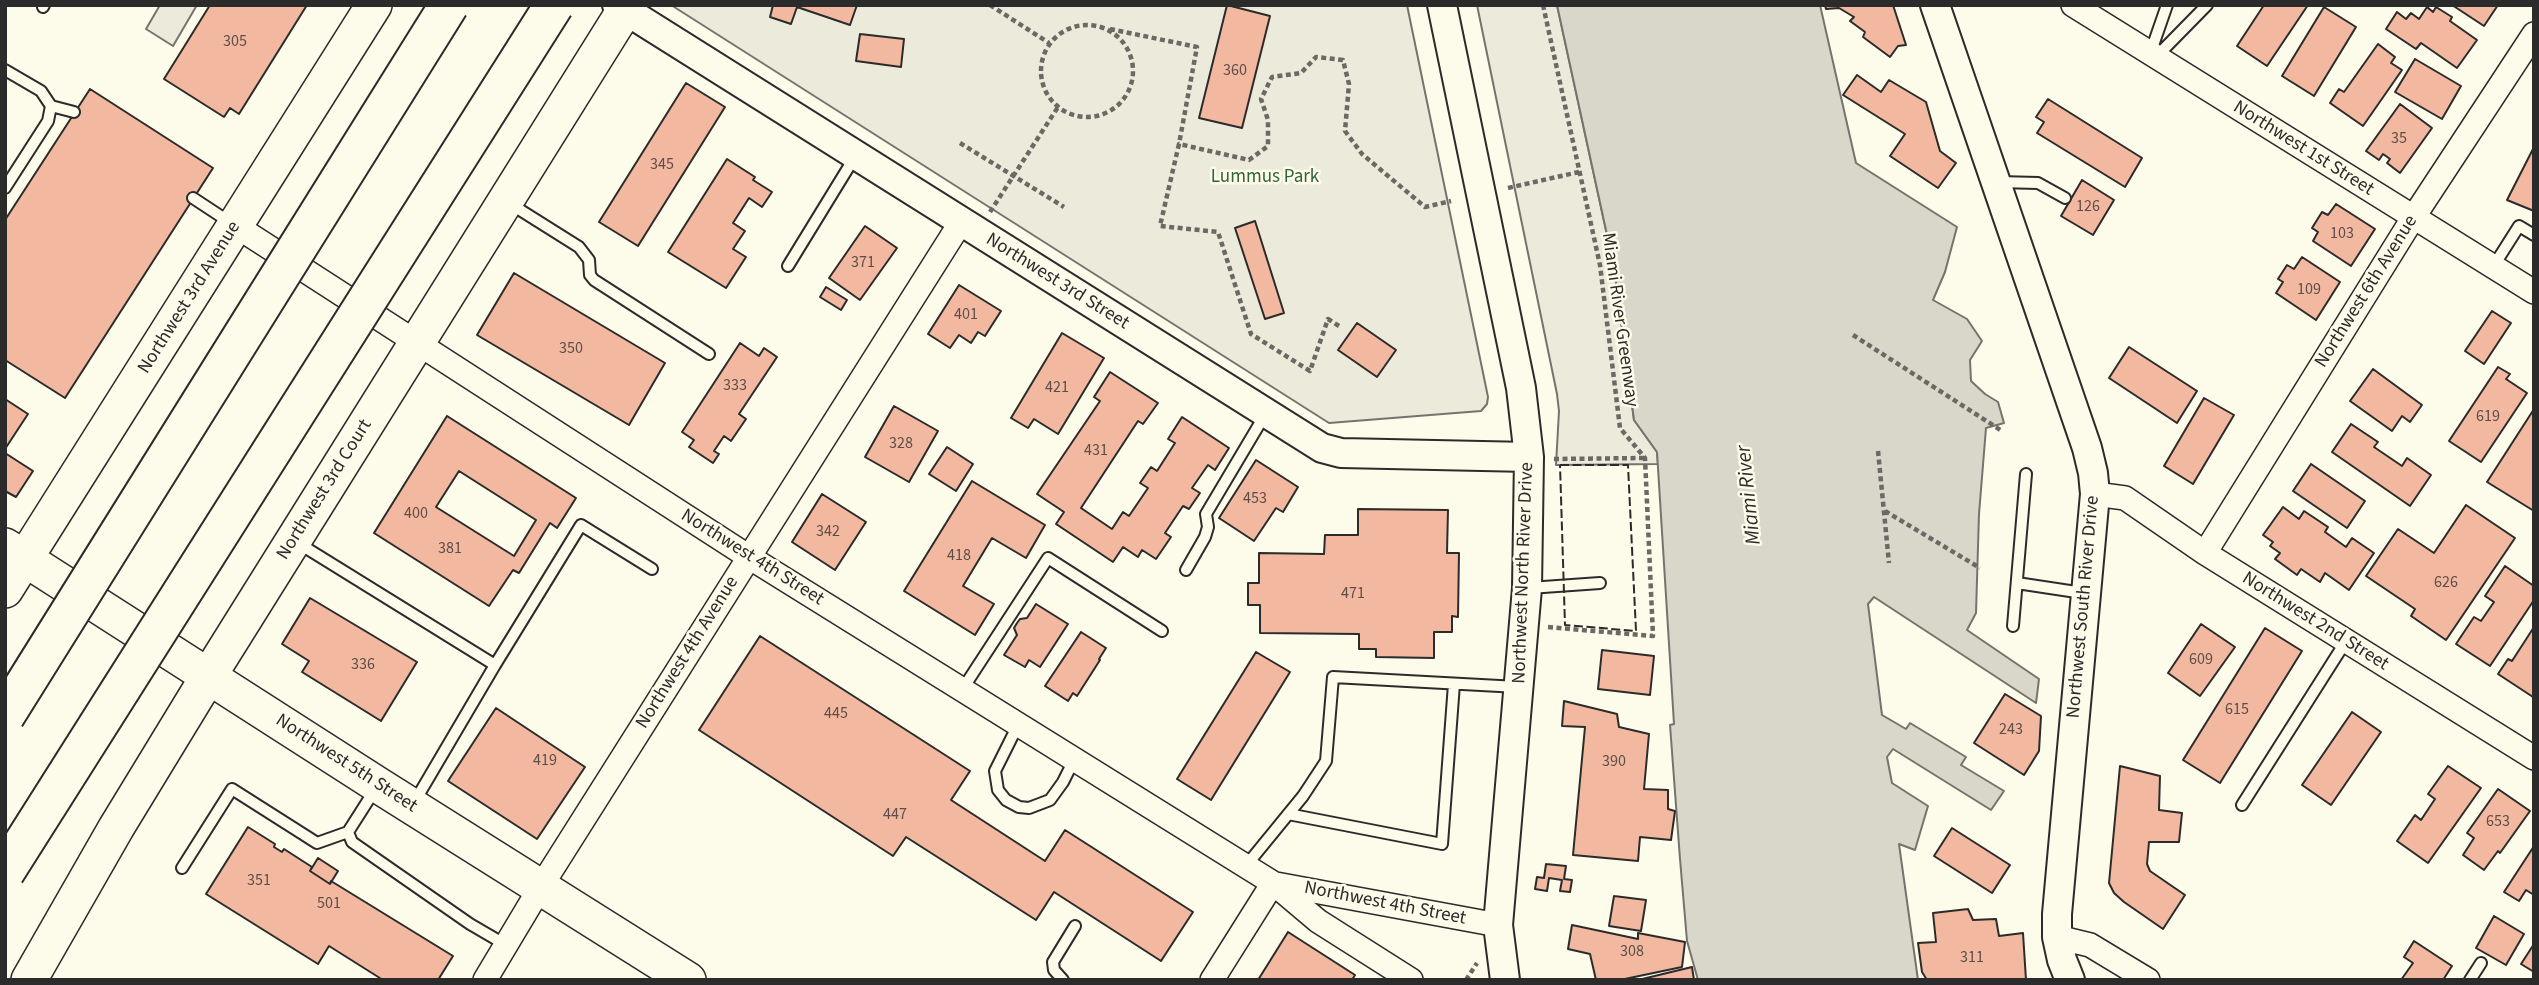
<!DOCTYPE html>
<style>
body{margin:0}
#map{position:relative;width:2539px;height:985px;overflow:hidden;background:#fdfbea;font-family:"Source Sans 3",sans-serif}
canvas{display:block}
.frame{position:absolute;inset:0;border:7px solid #2b2b2b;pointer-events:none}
</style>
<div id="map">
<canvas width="2539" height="985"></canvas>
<div class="frame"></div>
</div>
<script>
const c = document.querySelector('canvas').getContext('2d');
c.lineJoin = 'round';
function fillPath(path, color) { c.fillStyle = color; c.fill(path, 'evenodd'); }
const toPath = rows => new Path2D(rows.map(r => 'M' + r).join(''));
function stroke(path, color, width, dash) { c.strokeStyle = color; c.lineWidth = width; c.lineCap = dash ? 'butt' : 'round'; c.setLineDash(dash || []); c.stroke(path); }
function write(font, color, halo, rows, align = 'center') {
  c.font = font + ' "Source Sans 3",sans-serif'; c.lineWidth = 5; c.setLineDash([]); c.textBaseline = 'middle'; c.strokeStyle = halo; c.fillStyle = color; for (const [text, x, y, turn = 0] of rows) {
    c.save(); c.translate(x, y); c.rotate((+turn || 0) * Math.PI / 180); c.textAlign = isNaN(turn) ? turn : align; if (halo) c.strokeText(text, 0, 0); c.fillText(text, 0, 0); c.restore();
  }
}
const green = toPath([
 [160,5,197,5,173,46,146,29,160,5],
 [671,5,1407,5,1488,397,1487,404,1481,411,1329,423,671,5],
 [1477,5,1557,5,1614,267,1634,420,1657,452,1658,464,1556,465,1559,411,1557,394,1477,5]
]);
const water = toPath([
 [1557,5,1820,5,1856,163,1957,227,1945,272,1933,300,1967,319,1982,341,1970,360,1971,381,1985,394,1998,402,2004,423,1986,428,1979,514,1976,613,1967,630,2039,679,2036,703,1874,597,1868,604,1882,715,1906,729,1910,723,1966,757,1961,765,2004,791,1991,810,1893,749,1887,757,1892,783,1928,806,1915,850,1899,844,1918,980,1698,980,1687,941,1680,859,1670,725,1674,724,1657,452,1634,420,1614,267,1557,5]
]);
const building = toPath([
 [210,5,307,5,239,114,230,108,224,117,164,79,210,5],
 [773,5,857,5,850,25,797,7,791,24,770,17,773,5],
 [1227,5,1270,16,1242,128,1199,118,1227,5],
 [1825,5,1893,5,1906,45,1898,46,1890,57,1863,37,1865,32,1850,21,1854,17,1839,8,1826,9,1825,5],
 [2264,5,2308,5,2267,66,2237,46,2264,5],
 [2452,5,2498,5,2484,26,2452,5],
 [2324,7,2356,27,2314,96,2282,76,2324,7],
 [2427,7,2433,12,2436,7,2452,17,2450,21,2477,40,2457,68,2421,43,2416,49,2386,29,2397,12,2406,19,2411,13,2419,19,2427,7],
 [860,34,904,39,901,67,856,61,860,34],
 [2378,44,2395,57,2391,63,2402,70,2363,126,2330,103,2339,89,2344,92,2378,44],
 [2415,59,2461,86,2442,119,2395,92,2415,59],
 [1857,75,1881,92,1889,80,1926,102,1940,151,1956,163,1938,188,1890,156,1905,134,1843,95,1857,75],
 [686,83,725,107,638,246,599,222,686,83],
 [90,89,213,168,65,398,5,360,5,220,90,89],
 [2048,99,2142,158,2125,187,2037,133,2044,122,2036,117,2048,99],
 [2400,104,2432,128,2400,173,2387,163,2390,159,2383,154,2379,160,2366,151,2400,104],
 [2534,147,2534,211,2507,200,2534,147],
 [727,159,755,177,753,180,772,192,762,207,749,198,733,223,745,231,733,249,746,257,726,288,668,252,727,159],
 [2082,180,2114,200,2093,235,2061,216,2082,180],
 [2336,204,2375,229,2351,266,2313,241,2318,232,2312,228,2322,212,2328,215,2336,204],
 [1255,221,1284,313,1265,319,1235,228,1255,221],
 [865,226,897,248,860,300,829,278,865,226],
 [2302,257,2340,282,2316,320,2276,293,2283,282,2278,279,2287,265,2294,269,2302,257],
 [514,273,665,363,629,425,477,335,514,273],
 [959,285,1001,311,985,336,978,332,971,343,959,335,950,348,928,334,959,285],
 [826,287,847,300,841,310,820,297,826,287],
 [2492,311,2511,323,2484,364,2465,351,2492,311],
 [1357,323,1396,350,1377,377,1338,350,1357,323],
 [1062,333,1104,358,1058,434,1034,419,1028,428,1011,418,1062,333],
 [740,343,759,356,764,348,777,357,739,414,746,419,731,441,724,436,714,451,719,454,713,463,689,447,694,440,682,432,740,343],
 [2129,347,2197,391,2177,423,2109,378,2129,347],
 [2498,367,2510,374,2506,379,2527,393,2481,462,2449,441,2498,367],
 [2373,369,2422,405,2410,422,2402,416,2392,431,2350,401,2373,369],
 [1110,372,1158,403,1143,424,1138,421,1081,508,1112,529,1123,512,1129,516,1148,488,1140,483,1151,467,1157,471,1175,443,1168,439,1182,417,1229,448,1215,470,1208,465,1192,488,1200,493,1189,509,1183,506,1165,533,1171,537,1156,559,1142,550,1138,557,1123,547,1113,562,1056,524,1064,512,1037,494,1100,401,1094,397,1110,372],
 [2204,398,2234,415,2193,484,2164,466,2204,398],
 [5,399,28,414,5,449,5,399],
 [894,406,938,431,909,482,865,457,894,406],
 [2534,409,2534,511,2487,482,2534,409],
 [447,416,576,498,557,528,550,523,519,573,513,570,489,606,374,533,447,416],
 [459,471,536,520,514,556,436,507,459,471],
 [2351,424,2378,442,2374,447,2402,466,2407,458,2431,475,2410,506,2332,452,2351,424],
 [947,447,973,464,956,491,929,474,947,447],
 [5,453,33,471,16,497,5,491,5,453],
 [1256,460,1298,487,1283,512,1276,508,1254,541,1219,518,1256,460],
 [2311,464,2365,501,2347,528,2293,491,2311,464],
 [972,481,1045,525,1026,558,992,538,963,586,994,604,975,635,904,591,972,481],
 [822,494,866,522,835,570,792,542,822,494],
 [2466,505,2515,538,2446,640,2411,616,2415,609,2366,576,2398,529,2434,553,2466,505],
 [2283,507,2299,519,2304,511,2328,527,2325,532,2346,547,2352,538,2374,553,2349,590,2325,573,2320,582,2301,569,2297,575,2275,559,2280,553,2270,546,2273,542,2263,535,2283,507],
 [1358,509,1448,510,1447,553,1459,553,1458,617,1452,616,1452,632,1434,632,1434,658,1376,657,1376,649,1359,649,1359,634,1260,633,1260,605,1248,605,1248,583,1259,583,1259,553,1324,554,1325,535,1358,535,1358,509],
 [2505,566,2534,586,2534,600,2490,666,2456,644,2474,617,2481,621,2494,602,2485,596,2505,566],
 [310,598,417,662,381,721,302,672,309,661,282,644,310,598],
 [1036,604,1068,624,1040,667,1029,660,1025,667,1004,655,1017,635,1014,628,1017,623,1020,619,1027,618,1036,604],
 [2201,624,2235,647,2200,696,2168,673,2201,624],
 [2534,627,2534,696,2533,697,2498,674,2508,659,2512,661,2534,627],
 [2265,628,2302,651,2220,783,2183,760,2265,628],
 [1081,632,1106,648,1099,659,1100,660,1077,696,1073,693,1068,701,1045,686,1081,632],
 [760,636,970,771,951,800,1045,861,1065,830,1193,912,1161,961,1054,892,1036,920,906,837,893,856,699,730,760,636],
 [1602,650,1654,656,1650,695,1598,689,1602,650],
 [1256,652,1290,672,1211,800,1177,779,1256,652],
 [2005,694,2041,716,2039,751,2024,775,1974,743,2005,694],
 [1564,701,1617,714,1619,727,1649,734,1644,789,1668,790,1668,809,1675,811,1671,840,1640,837,1638,861,1573,855,1585,727,1562,726,1564,701],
 [496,708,585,767,537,839,448,781,496,708],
 [2352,712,2381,732,2331,805,2302,785,2352,712],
 [2120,766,2160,776,2159,810,2182,813,2179,842,2149,842,2147,864,2150,871,2185,895,2163,929,2124,902,2114,893,2109,883,2120,766],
 [2448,766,2481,788,2428,863,2397,841,2415,815,2421,820,2435,799,2428,794,2448,766],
 [2498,789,2530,811,2500,853,2498,851,2484,870,2463,855,2474,838,2467,833,2498,789],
 [248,827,275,844,274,847,282,852,284,849,312,867,310,871,330,884,331,881,453,956,438,980,383,980,329,946,318,964,206,894,248,827],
 [1952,828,2010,865,1992,893,1934,856,1952,828],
 [2534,846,2534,895,2526,890,2519,901,2504,892,2534,846],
 [318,858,338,871,330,884,310,871,318,858],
 [1546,864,1566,866,1564,879,1572,880,1570,892,1560,891,1562,880,1549,878,1547,891,1535,889,1537,877,1544,878,1546,864],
 [1614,896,1646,900,1641,931,1609,926,1614,896],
 [1968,909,1973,920,1996,919,1999,936,2023,933,2026,980,1927,980,1922,972,1918,943,1936,942,1933,913,1968,909],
 [2494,916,2524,934,2506,965,2476,948,2494,916],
 [1572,925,1638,939,1638,933,1685,942,1682,967,1620,980,1596,980,1590,954,1568,949,1572,925],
 [1288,932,1355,975,1352,980,1258,980,1288,932],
 [2414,941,2452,966,2443,980,2401,980,2413,963,2404,957,2414,941],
 [2534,944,2534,972,2521,964,2534,944],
 [1692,967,1694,980,1638,980,1692,967]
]);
const path = toPath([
 [990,5,1049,43],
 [1543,5,1600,265,1620,428,1645,458,1653,636,1547,627],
 '1041 71a46 46 0 1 1 92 0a46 46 0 1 1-92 0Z',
 [1110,29,1197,47,1179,144],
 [960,143,1064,207],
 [1508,188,1579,172],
 [990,212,1058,107],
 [1339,326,1328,319,1310,371,1251,334,1218,232,1160,226,1179,144,1249,160,1268,146,1268,120,1261,99,1272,77,1301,73,1316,57,1343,60,1349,84,1345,131,1362,154,1425,207,1451,201],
 [1853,335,2002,431],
 [1878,451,1889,563],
 [1554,459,1645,458],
 [1885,511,1980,568],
 [1466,980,1477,963]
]);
const service = toPath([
 [43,7,44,5],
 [2150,54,2167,5],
 [2156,57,2207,5],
 [5,70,41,91,51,106,48,121,5,188],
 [51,106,74,112],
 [1998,182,2038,183,2065,198],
 [193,198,231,223],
 [509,203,579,247,589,260,590,275,594,280,709,354],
 [788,266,856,155],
 [2493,267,2519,226,2534,235],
 [298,543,495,665,415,801],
 [1186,570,1205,537,1208,527,1206,514,1266,413],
 [2017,583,2083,593],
 [1529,588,1600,583],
 [2013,626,2026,474],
 [495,665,581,525,652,569],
 [962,690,1048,558,1162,631],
 [1018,725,995,771,998,790,1006,800,1019,807,1029,808,1050,800,1063,782,1074,760],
 [2242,805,2346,641],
 [1288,814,1442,844,1454,684],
 [348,832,352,842,470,924,506,945],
 [1245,867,1303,796,1326,761,1333,677,1518,687],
 [182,868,232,789,317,843,348,832,376,788],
 [1063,980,1054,970,1053,962,1075,926],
 [2470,980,2481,963]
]);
const minor = toPath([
 [2073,5,2534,292],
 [236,226,749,557,1273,883,1318,921,1411,980],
 [2095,494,2125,498,2205,553,2534,758],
 [2205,553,2413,218,2534,34],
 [1276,884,1498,925],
 [2057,937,2090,945,2148,980],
 [485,980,540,888,961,222],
 [1212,980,1273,883]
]);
const tertiary = toPath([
 [617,5,1322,448,1341,453,1529,457],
 [1442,5,1521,388,1529,457,1527,588,1498,925,1505,980],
 [1935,5,2087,448,2093,473,2095,494,2057,914,2057,937,2062,960,2070,980]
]);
const primary = toPath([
 [5,546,378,785,688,980],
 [5,590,374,5],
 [29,980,116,828,208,677,628,5]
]);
const motorwayBridge = toPath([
 [5,716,449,5],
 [5,872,554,5]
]);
const fence = toPath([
 [1560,465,1628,465,1636,631,1565,625,1560,465]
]);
const numberNames = [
 ["305",235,42],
 ["360",1235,71],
 ["35",2399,139],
 ["345",662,165],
 ["126",2088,207],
 ["103",2342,234],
 ["371",863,263],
 ["109",2309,290],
 ["401",966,315],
 ["350",571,349],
 ["333",735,386],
 ["421",1057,388],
 ["619",2488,417],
 ["328",901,444],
 ["431",1096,451],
 ["453",1255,499],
 ["400",416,514],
 ["342",828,532],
 ["381",450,549],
 ["418",959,556],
 ["626",2446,583],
 ["471",1353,594],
 ["609",2201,660],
 ["336",363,665],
 ["615",2237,710],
 ["445",836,714],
 ["243",2011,730],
 ["419",545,761],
 ["390",1614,762],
 ["447",895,815],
 ["653",2498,822],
 ["351",259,881],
 ["501",329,904],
 ["308",1632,952],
 ["311",1972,958]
];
const streetNames = [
 ["Northwest 1st Street",2303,149,32],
 ["Northwest 3rd Street",1057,282,32],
 ["Northwest 6th Avenue",2367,292,-58],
 ["Northwest 3rd Avenue",190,298,-58],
 ["Miami River Greenway",1619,320,82],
 ["Northwest 3rd Court",325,490,-58],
 ["Northwest 4th Street",752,558,32],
 ["Northwest North River Drive",1524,573,-88],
 ["Northwest South River Drive",2084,607,-85],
 ["Northwest 2nd Street",2315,622,32],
 ["Northwest 4th Avenue",688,653,-58],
 ["Northwest 5th Street",346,764,33],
 ["Northwest 4th Street",1385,904,11]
];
const parkNames = [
 ["Lummus Park",1265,178]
];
const waterNames = [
 ["Miami River",1750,495,-96]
];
fillPath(green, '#ecebdb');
stroke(green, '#74746e', 2);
fillPath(water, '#d8d7c9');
stroke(water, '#74746e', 2);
fillPath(building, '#f2b8a0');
stroke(building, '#2b2b2b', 2);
stroke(service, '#2b2b2b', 14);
stroke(minor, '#2b2b2b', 26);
stroke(tertiary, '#2b2b2b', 32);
stroke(primary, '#2b2b2b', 38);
stroke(path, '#6a6964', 4.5, [5, 3.5]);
stroke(service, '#fdfbea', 10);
stroke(minor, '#fdfbea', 23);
stroke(tertiary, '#fdfbea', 28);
stroke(primary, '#fdfbea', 35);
stroke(motorwayBridge, '#2b2b2b', 42, []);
stroke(motorwayBridge, '#fdfbea', 38);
stroke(fence, '#2b2b2b', 2, [9, 3.5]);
write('16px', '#5d4e48', null, numberNames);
write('19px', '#2b2b2b', '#fdfbea', streetNames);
write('19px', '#34623c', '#fdfbea', parkNames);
write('italic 21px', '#2b2b2b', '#fdfbea', waterNames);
</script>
